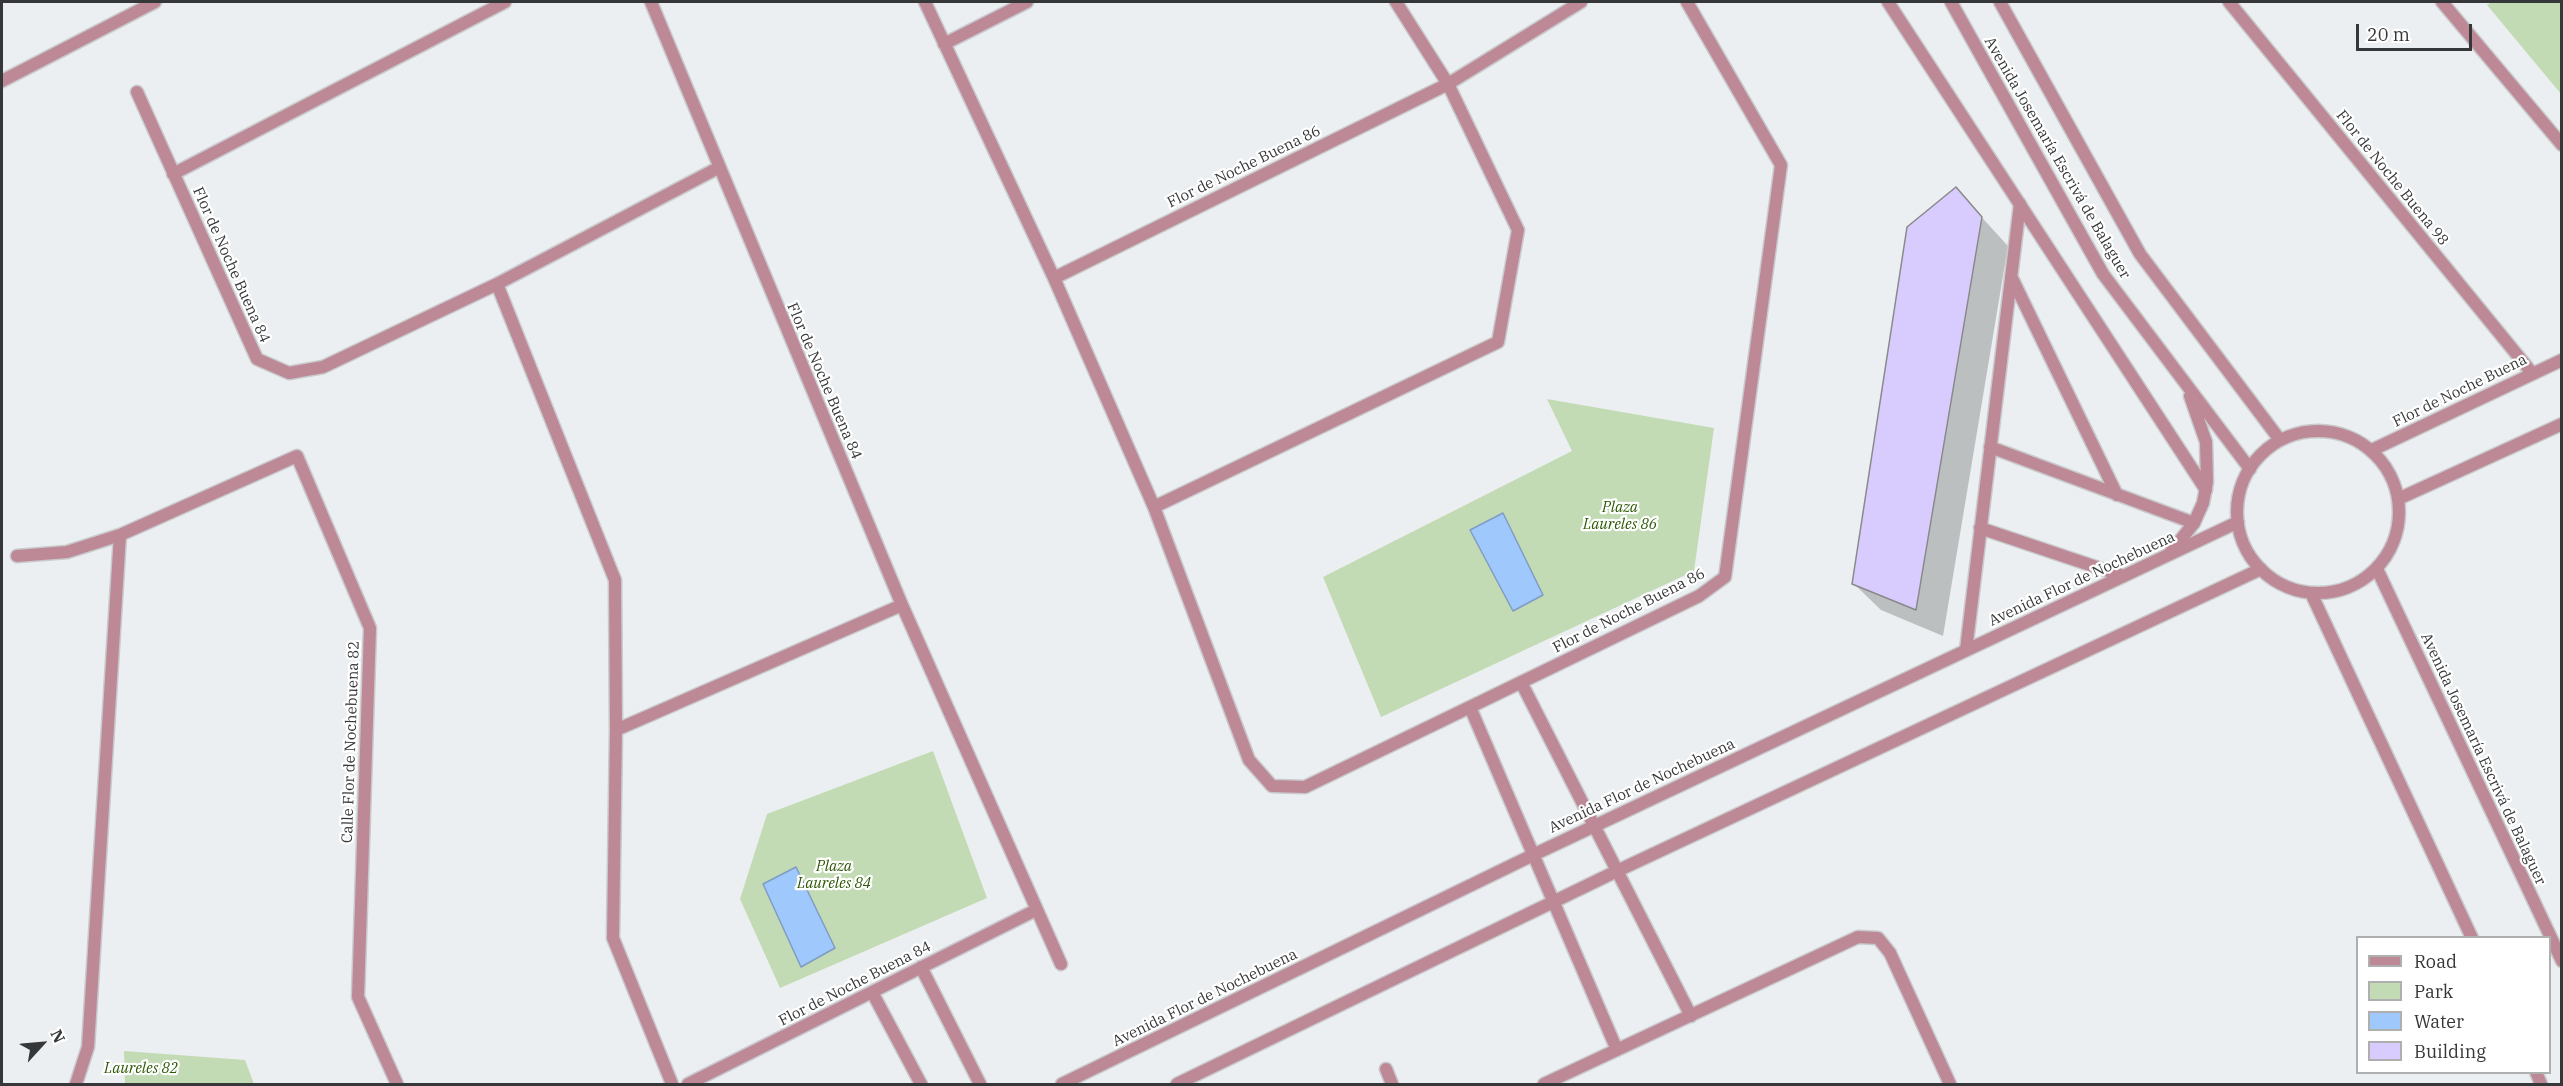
<!DOCTYPE html>
<meta charset="utf-8">
<style>
body{margin:0}
#map{position:relative;width:2563px;height:1086px;overflow:hidden;background:#eceff1;font-family:"IBM Plex Serif",serif}
canvas{display:block}
.frame{position:absolute;inset:0;border:3px solid #363738;pointer-events:none}
.legend{position:absolute;left:2356px;top:936px;width:195px;height:138px;box-sizing:border-box;background:#fff;border:2px solid #afafaf;margin:0;padding:8px 10px;list-style:none;font-size:18px;color:#363738}
.legend li{display:flex;align-items:center;gap:12px;height:30px}
.legend b{width:30px;border:2px solid #afafaf}
.north{position:absolute;left:12px;top:1014px;width:60px;height:60px;-webkit-text-stroke:4px #fff;paint-order:stroke;rotate:64deg;font-size:16px;font-weight:700;line-height:24px;text-align:center;color:#363738}
.north::after{content:'';display:block;margin:auto;width:21px;height:27px;background:#363738;clip-path:polygon(50% 0,100% 100%,50% 72%,0 100%)}
.scale{position:absolute;left:2356px;top:24px;width:116px;height:27px;box-sizing:border-box;border:3px solid #363738;border-top:0;padding-left:8px;font-size:18px;line-height:21px;white-space:nowrap;color:#363738;-webkit-text-stroke:4px #fff;paint-order:stroke}
</style>
<div id="map">
<canvas width="2563" height="1086"></canvas>
<div class="frame"></div>
<ul class="legend">
<li><b style="height:8px;background:#be8997"></b>Road</li>
<li><b style="height:16px;background:#c2dbb4"></b>Park</li>
<li><b style="height:16px;background:#9fc8fd"></b>Water</li>
<li><b style="height:16px;background:#d8cbfd"></b>Building</li>
</ul>
<div class="north">N</div>
<div class="scale">20 m</div>
</div>
<script>
const c = document.querySelector('canvas').getContext('2d');
c.lineJoin = 'round';
function fillPath(path, color) { c.fillStyle = color; c.fill(path, 'evenodd'); }
const toPath = rows => new Path2D(rows.map(r => 'M' + r).join(''));
function stroke(path, color, width, dash) { c.strokeStyle = color; c.lineWidth = width; c.lineCap = dash ? 'butt' : 'round'; c.setLineDash(dash || []); c.stroke(path); }
function write(font, color, halo, rows, align = 'center') {
  c.font = font + ' "IBM Plex Serif",serif'; c.lineWidth = 4.5; c.setLineDash([]); c.textBaseline = 'middle'; c.strokeStyle = halo; c.fillStyle = color; for (const [text, x, y, turn = 0] of rows) {
    c.save(); c.translate(x, y); c.rotate((+turn || 0) * Math.PI / 180); c.textAlign = isNaN(turn) ? turn : align; if (halo) c.strokeText(text, 0, 0); c.fillText(text, 0, 0); c.restore();
  }
}
const green = toPath([
 [2492,2,2561,2,2561,94,2487,5],
 [1547,399,1714,428,1694,571,1381,717,1323,577,1572,451],
 [933,751,987,898,780,988,740,899,767,814],
 [124,1051,245,1060,254,1084,125,1084]
]);
const water = toPath([
 [1503,513,1543,595,1513,611,1470,530,1503,513],
 [796,867,835,948,801,967,763,884,796,867]
]);
const shadow = toPath([
 [1956,189,2008,246,1943,636,1881,610,1853,583]
]);
const building = toPath([
 [1956,187,1982,217,1916,610,1852,584,1907,227,1956,187]
]);
const service = toPath([
 [2011,276,2117,495],
 [1990,447,2194,523],
 [1980,528,2123,576],
 [1966,650,2020,204]
]);
const minor = toPath([
 [651,2,902,605,1061,964],
 [925,2,1054,278,1154,507,1249,760,1272,786,1305,787,1699,596,1725,577,1781,165,1687,2],
 [1888,2,2206,490],
 [2229,2,2532,373],
 [2442,2,2562,145],
 [944,44,1027,2],
 [2,81,155,2],
 [137,92,257,359,289,373,323,367,497,284,718,168],
 [173,174,505,2],
 [1054,278,1448,84,1581,2],
 [497,284,615,580,616,730,613,938,672,1084],
 '2237 512a81 81 0 1 1 162 0a81 81 0 1 1-162 0Z',
 [2372,450,2562,360],
 [2398,499,2562,424],
 [1154,507,1498,342,1518,230,1448,84,1396,2],
 [17,556,67,552,120,535,297,456,370,628,358,997,397,1084],
 [2377,569,2562,961],
 [2311,593,2472,938],
 [1521,682,1691,1016],
 [1470,707,1617,1050],
 [616,730,902,605],
 [921,967,980,1084],
 [872,992,921,1084],
 [1386,1069,1392,1084],
 [2536,1072,2541,1084],
 [76,1084,88,1047,120,535],
 [688,1084,1036,910],
 [1062,1084,1533,855,2238,522],
 [1177,1084,1617,871,2261,569],
 [1544,1084,1858,937,1878,938,1890,953,1950,1084]
]);
const tertiary = toPath([
 [1951,2,2103,274,2250,469],
 [2000,2,2140,254,2280,440],
 [2170,553,2194,523,2203,503,2207,482,2206,442,2190,396]
]);
const streetNames = [
 ["Avenida Josemaría Escrivá de Balaguer",2057,158,60],
 ["Flor de Noche Buena 86",1244,167,-26],
 ["Flor de Noche Buena 98",2392,178,51],
 ["Flor de Noche Buena 84",231,265,66],
 ["Flor de Noche Buena 84",824,381,67],
 ["Flor de Noche Buena",2460,391,-26],
 ["Avenida Flor de Nochebuena",2082,579,-25],
 ["Flor de Noche Buena 86",1629,611,-27],
 ["Calle Flor de Nochebuena 82",351,742,-88],
 ["Avenida Josemaría Escrivá de Balaguer",2483,759,65],
 ["Avenida Flor de Nochebuena",1642,786,-25],
 ["Flor de Noche Buena 84",855,984,-27],
 ["Avenida Flor de Nochebuena",1205,998,-26]
];
const parkNames = [
 ["Plaza",1620,508],
 ["Laureles 86",1620,525],
 ["Plaza",834,867],
 ["Laureles 84",834,884],
 ["Laureles 82",141,1069]
];
fillPath(green, '#c2dbb4');
fillPath(water, '#9fc8fd');
stroke(water, '#809cc2', 1.5);
fillPath(shadow, '#0003');
fillPath(building, '#d8cbfd');
stroke(building, '#89888b', 1.5);
stroke(service, '#c8cacc', 15);
stroke(minor, '#c8cacc', 15);
stroke(tertiary, '#c8cacc', 15);
stroke(service, '#be8997', 12);
stroke(minor, '#be8997', 12);
stroke(tertiary, '#be8997', 12);
write('15px', '#363738', '#fff', streetNames);
write('italic 15px', '#2c5703', '#fff', parkNames);
</script>
